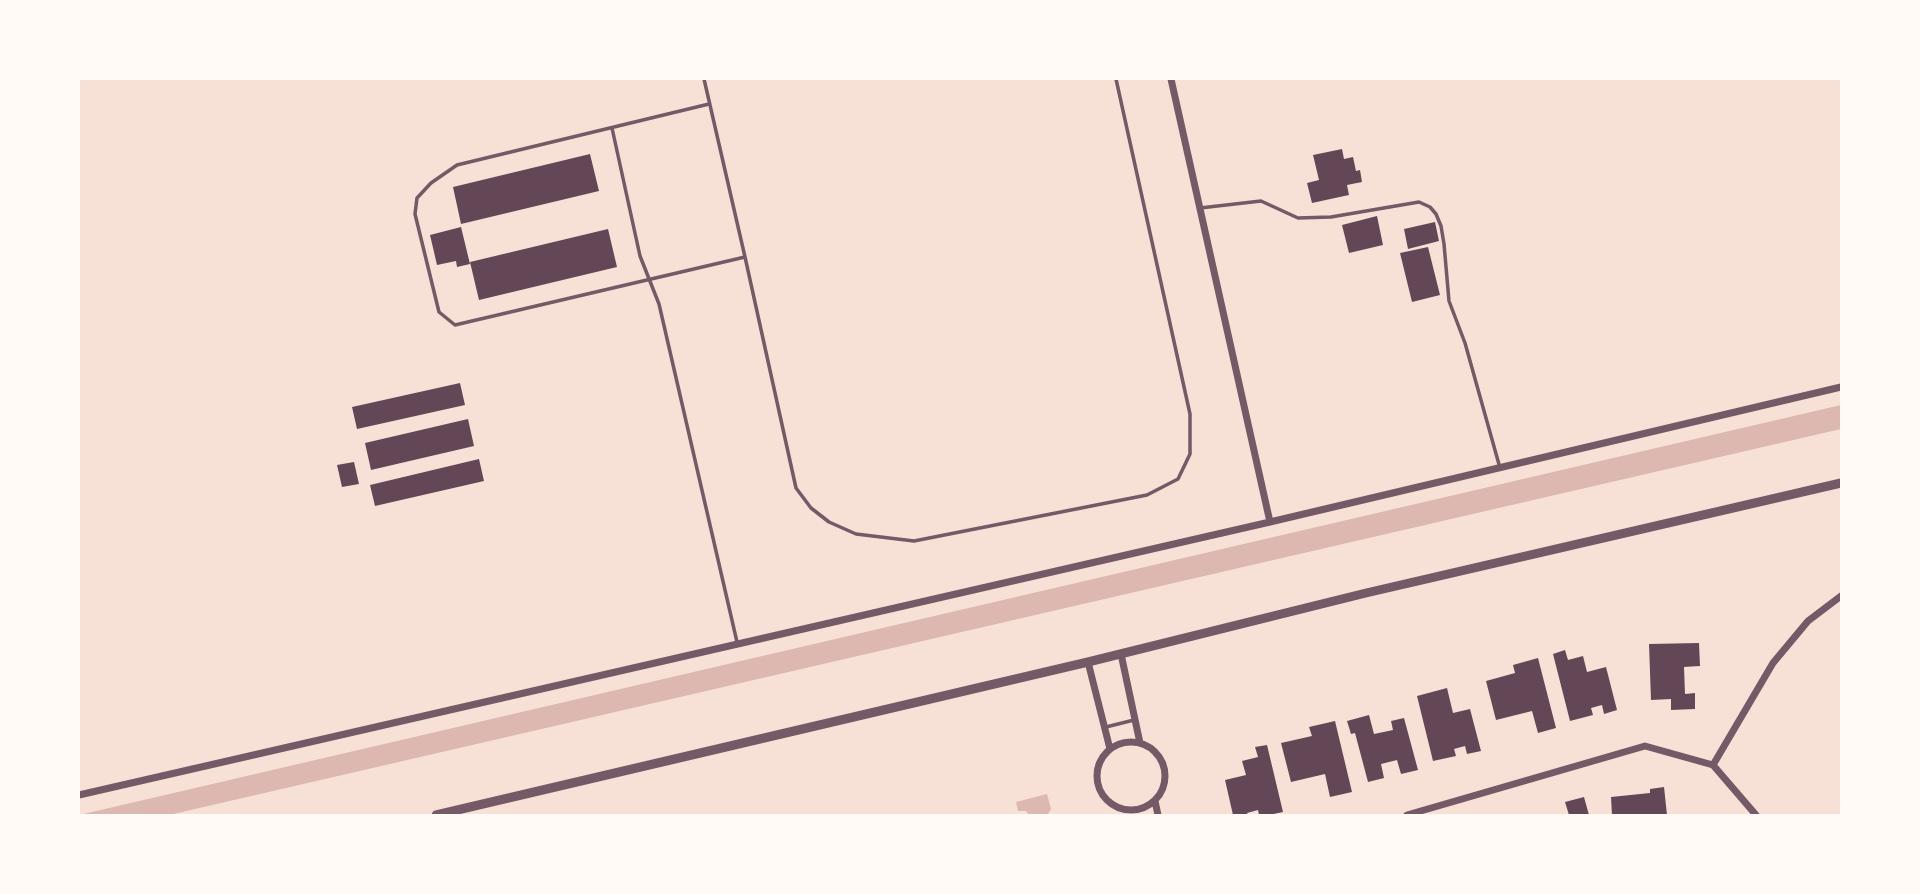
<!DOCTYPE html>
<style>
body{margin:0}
#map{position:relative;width:1920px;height:894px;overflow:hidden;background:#f7e1d7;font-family:"Titillium Web",sans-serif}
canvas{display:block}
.frame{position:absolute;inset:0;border:80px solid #fffaf5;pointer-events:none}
</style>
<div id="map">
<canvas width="1920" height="894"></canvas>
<div class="frame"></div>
</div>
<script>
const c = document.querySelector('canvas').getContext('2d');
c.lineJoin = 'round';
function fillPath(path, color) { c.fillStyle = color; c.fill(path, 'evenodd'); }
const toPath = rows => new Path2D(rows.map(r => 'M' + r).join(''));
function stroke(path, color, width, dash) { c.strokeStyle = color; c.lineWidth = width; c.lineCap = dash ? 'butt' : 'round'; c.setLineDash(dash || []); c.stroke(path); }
const water = toPath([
 [1841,405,1841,429,169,815,79,815],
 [1047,794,1051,809,1048,814,1029,815,1026,811,1018,811,1016,802]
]);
const building = toPath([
 [1342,149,1344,159,1353,157,1356,171,1360,170,1362,182,1347,185,1349,195,1312,203,1307,183,1319,180,1313,155],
 [590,154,599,191,461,224,453,187],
 [1377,216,1383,245,1349,253,1342,225],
 [1435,222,1439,241,1408,249,1404,229],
 [461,227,470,264,457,267,456,261,437,265,430,235],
 [608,229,617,267,479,300,470,262],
 [1428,247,1440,295,1412,302,1400,253],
 [460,383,465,405,357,429,352,407],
 [468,419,474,446,371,470,365,443],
 [479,459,484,481,375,506,370,485],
 [354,462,359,484,342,487,337,465],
 [1699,643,1700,666,1684,667,1685,694,1695,693,1695,709,1671,710,1671,699,1651,700,1649,644],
 [1565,650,1568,660,1583,656,1587,672,1606,667,1617,710,1604,714,1602,705,1591,708,1593,715,1570,721,1553,654],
 [1538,658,1556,728,1538,733,1532,711,1496,720,1486,681,1515,673,1513,665],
 [1447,688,1453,713,1470,709,1481,751,1467,754,1465,746,1454,749,1456,756,1433,761,1417,696],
 [1369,715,1374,734,1393,730,1391,721,1404,718,1418,770,1401,774,1397,760,1381,764,1384,778,1368,782,1355,733,1351,734,1347,721],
 [1335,721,1352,792,1330,797,1325,774,1291,782,1281,743,1312,736,1309,727],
 [1267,745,1283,812,1269,815,1259,815,1258,810,1247,813,1248,815,1233,815,1225,780,1246,775,1242,761,1258,757,1255,747],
 [1664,787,1667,815,1612,815,1611,797,1650,793,1650,789],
 [1584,797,1589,815,1569,815,1565,802]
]);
const service = toPath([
 [704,79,745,257,796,488,811,508,829,522,856,534,914,541,1147,495,1178,479,1190,454,1190,414,1116,79],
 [709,104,457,165,431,183,417,198,415,214,439,312,455,325,745,257],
 [612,128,640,256,659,304,737,642],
 [1200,208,1261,201,1298,218,1331,217,1419,202,1430,207,1436,214,1441,226,1444,244,1449,301,1465,343,1500,468],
 [1106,727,1134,720]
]);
const minor = toPath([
 [1171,79,1270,522],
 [1121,654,1140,743],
 [1088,662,1110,749],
 '1097 776a34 34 0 1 1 68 0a34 34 0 1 1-68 0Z',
 [1713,765,1773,663,1808,621,1841,596],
 [79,795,1270,522,1841,387],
 [1155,801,1158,815],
 [1407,815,1645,746,1713,765,1756,815]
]);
const tertiary = toPath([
 [436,815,1088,662,1366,593,1841,483]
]);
fillPath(water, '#dcb8b0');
fillPath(building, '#644757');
stroke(service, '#755966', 3.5);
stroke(minor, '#755966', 7);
stroke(tertiary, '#755966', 9);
</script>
